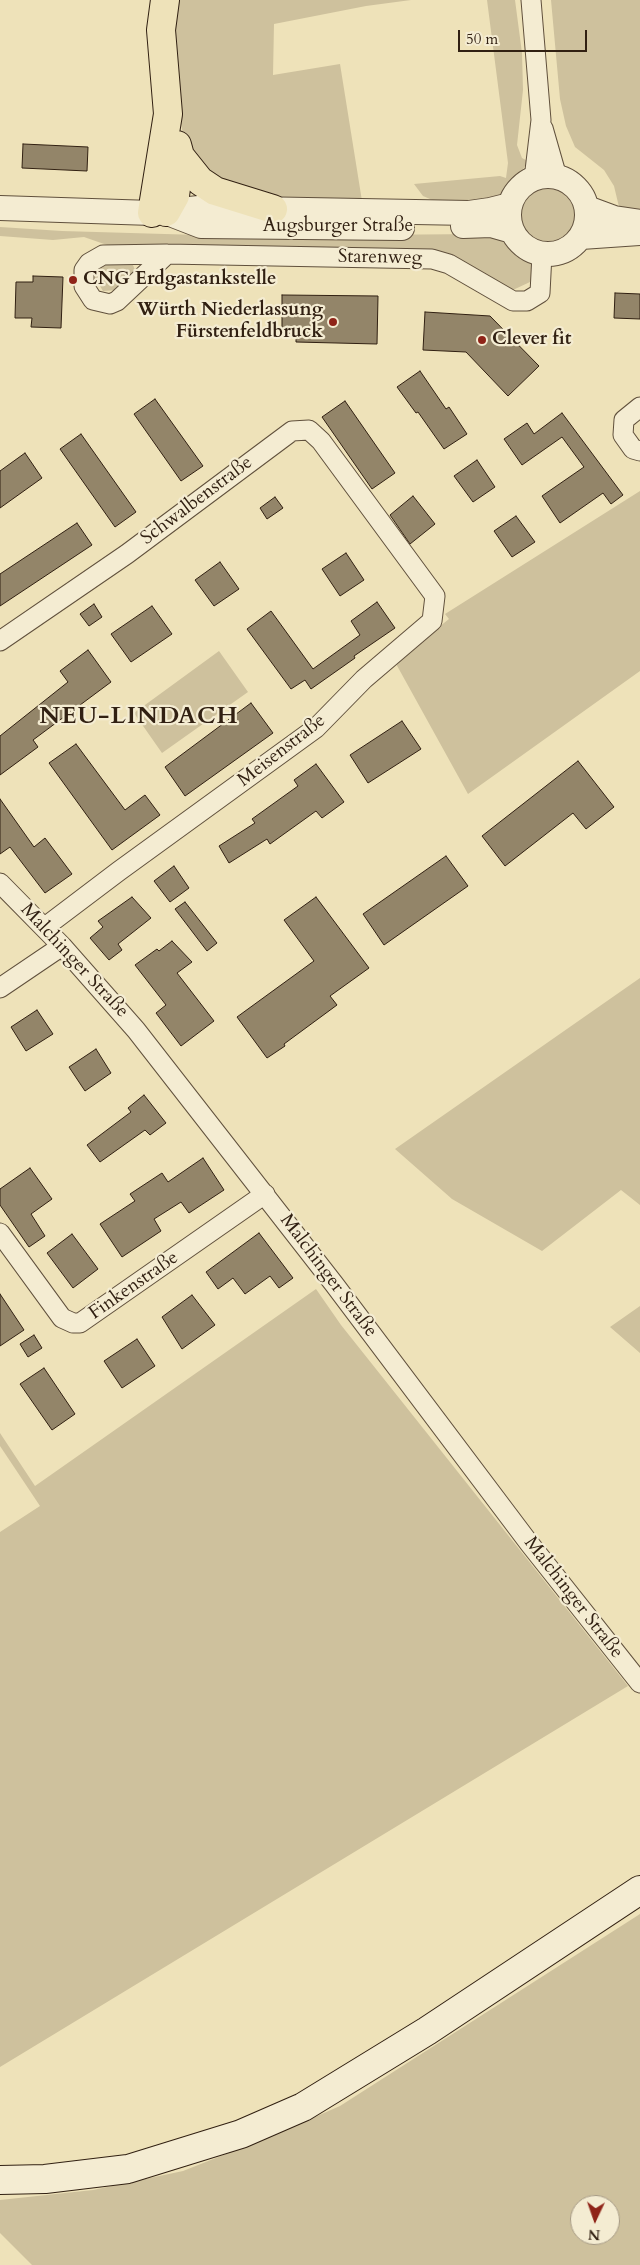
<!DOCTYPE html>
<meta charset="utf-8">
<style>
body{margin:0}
#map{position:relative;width:640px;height:2265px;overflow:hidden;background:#eee2b9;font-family:Cardo,serif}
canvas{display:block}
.north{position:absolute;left:570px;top:2195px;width:50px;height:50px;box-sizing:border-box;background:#f4ecd2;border:1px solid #a69a85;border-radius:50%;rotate:183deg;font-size:14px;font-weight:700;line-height:20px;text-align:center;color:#312012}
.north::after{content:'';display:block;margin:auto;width:18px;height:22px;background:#8f2418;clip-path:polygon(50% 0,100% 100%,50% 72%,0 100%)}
.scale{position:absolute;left:458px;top:30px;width:129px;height:22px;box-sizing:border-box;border:2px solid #312012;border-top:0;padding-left:6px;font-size:15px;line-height:18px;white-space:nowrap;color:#312012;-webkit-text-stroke:4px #f4ecd2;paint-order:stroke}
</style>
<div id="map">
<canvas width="640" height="2265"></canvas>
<div class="north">N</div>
<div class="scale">50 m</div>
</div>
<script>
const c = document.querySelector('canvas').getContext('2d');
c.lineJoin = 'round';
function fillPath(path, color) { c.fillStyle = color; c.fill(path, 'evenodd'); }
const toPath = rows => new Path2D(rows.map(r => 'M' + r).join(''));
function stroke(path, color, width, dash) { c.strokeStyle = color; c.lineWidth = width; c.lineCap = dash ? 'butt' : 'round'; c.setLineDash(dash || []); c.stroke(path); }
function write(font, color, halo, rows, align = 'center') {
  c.font = font + ' Cardo,serif'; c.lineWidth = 4.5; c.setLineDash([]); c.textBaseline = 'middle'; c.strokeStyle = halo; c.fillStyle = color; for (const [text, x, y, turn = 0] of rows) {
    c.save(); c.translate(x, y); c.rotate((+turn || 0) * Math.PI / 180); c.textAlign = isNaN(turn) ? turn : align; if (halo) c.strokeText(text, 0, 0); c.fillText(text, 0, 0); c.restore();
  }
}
const green = toPath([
 [173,0,411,0,366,6,274,24,273,75,340,64,362,201,298,201,237,192,214,183,186,151,178,107],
 [487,0,515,0,522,53,523,90,517,145,522,158,528,161,515,182,502,197,480,202,437,202,423,196,414,184,500,176,506,178,508,163],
 [551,0,640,0,640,209,619,207,614,186,604,170,575,147,566,126,560,99],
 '519 218a29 29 0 1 1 58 0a29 29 0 1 1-58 0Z',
 [0,227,62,231,199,235,224,239,240,236,480,234,496,238,509,245,531,264,533,274,530,282,515,289,503,290,464,266,243,249,107,245,84,237,53,240,0,236],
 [109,264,133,265,136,273,118,290,103,291,95,278,96,272,101,266],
 [640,491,640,671,468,794,395,662,449,619,445,614],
 [219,651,248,692,162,753,134,713],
 [640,978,640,1205,621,1190,542,1251,452,1199,395,1149],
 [316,1289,341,1325,628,1686,0,2067,0,1532,40,1506,0,1446,0,1433,35,1486],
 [640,1306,640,1353,610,1327],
 [640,1914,640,2265,32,2265,0,2233,0,2200,93,2190,183,2171,269,2137,340,2106],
 [580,2205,610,2205,610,2235,580,2235]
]);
const building = toPath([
 [23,144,88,147,87,171,22,168,23,144],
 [33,276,63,277,61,328,31,327,32,318,15,318,16,282,33,282,33,276],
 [615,293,640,294,640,319,614,318,615,293],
 [282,295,378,296,377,344,296,342,296,334,282,333,282,295],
 [425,312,490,316,539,366,508,396,466,352,423,350,425,312],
 [420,371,446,409,449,407,467,434,444,449,418,412,416,413,397,387,420,371],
 [155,399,203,466,181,481,134,414,155,399],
 [345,401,395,473,372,489,322,417,345,401],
 [562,413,623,495,611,504,603,493,560,523,542,496,584,467,562,437,522,465,504,439,527,423,534,434,562,413],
 [81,434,136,512,115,527,60,449,81,434],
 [25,453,42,478,0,508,0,471,25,453],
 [477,460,495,487,473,502,454,476,477,460],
 [413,496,435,524,410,544,390,515,413,496],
 [275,497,283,508,267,519,260,508,275,497],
 [516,516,535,542,512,557,494,531,516,516],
 [77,523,92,545,0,606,0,574,77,523],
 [346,553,364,580,340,596,322,569,346,553],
 [220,562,239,589,214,606,195,580,220,562],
 [377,602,395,628,354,656,355,658,311,689,305,680,291,689,247,629,271,611,313,669,360,635,351,621,377,602],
 [94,604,102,617,89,626,80,614,94,604],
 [152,606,172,634,131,662,111,634,152,606],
 [88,650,111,682,33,740,38,747,0,775,0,736,68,682,60,671,88,650],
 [251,703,273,733,185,796,165,767,251,703],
 [402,721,421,749,368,783,350,755,402,721],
 [76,744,125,810,145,795,160,815,112,850,49,763,76,744],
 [578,761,614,807,586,829,573,813,505,866,482,836,578,761],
 [316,764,344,802,322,818,316,811,270,844,267,839,229,863,219,846,255,823,252,819,298,786,294,780,316,764],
 [0,799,34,847,45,838,72,874,45,893,10,847,0,854,0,799],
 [446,856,468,886,384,945,363,914,446,856],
 [174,866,189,888,170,902,154,881,174,866],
 [132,897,151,918,118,944,122,950,109,960,90,938,103,927,98,921,132,897],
 [316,897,369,968,330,996,337,1005,284,1044,285,1046,267,1058,237,1017,314,961,284,920,316,897],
 [185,902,217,943,207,951,175,909,185,902],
 [172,941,192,962,177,973,214,1021,181,1046,156,1013,166,1005,135,965,157,949,159,951,172,941],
 [37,1010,53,1034,26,1051,11,1027,37,1010],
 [96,1049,111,1073,85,1091,69,1067,96,1049],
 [144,1095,166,1123,150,1135,145,1130,100,1162,87,1145,131,1112,128,1108,144,1095],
 [203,1158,224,1190,189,1213,181,1202,154,1219,161,1231,122,1257,100,1224,135,1201,130,1194,162,1173,168,1182,203,1158],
 [30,1168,52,1199,31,1214,45,1236,29,1247,0,1205,0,1189,30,1168],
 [259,1233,293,1278,279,1288,270,1276,245,1294,233,1278,218,1289,206,1272,259,1233],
 [72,1234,98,1269,73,1288,47,1253,72,1234],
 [0,1294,24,1330,0,1346,0,1294],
 [192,1295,215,1325,182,1349,162,1317,192,1295],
 [34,1335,42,1348,28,1357,20,1344,34,1335],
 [137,1339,155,1366,122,1388,104,1361,137,1339],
 [44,1368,75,1414,52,1430,20,1384,44,1368]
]);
const minor = toPath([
 [531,0,541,120,534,179],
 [543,128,557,177],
 [167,254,117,301,110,304,93,300,84,286,84,270,89,263,103,255,167,254,432,259,449,264,513,301,527,301,540,293,542,254],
 [640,407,624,420,623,435,633,449,640,451],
 [0,641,127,554,292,431,309,430,321,441,435,596,432,621,364,679,316,728,119,871,45,927],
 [0,883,62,946,136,1030,334,1284,529,1543,640,1683],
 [0,988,62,946],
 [0,1233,62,1318,73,1323,80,1323,265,1194]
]);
const tertiary = toPath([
 '509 215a39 39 0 1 1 78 0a39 39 0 1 1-78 0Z',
 [0,208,152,213,199,208,469,213,490,210,510,205],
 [587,208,614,218,640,222],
 [170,214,201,226,402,228],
 [463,226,491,225,512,231],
 [581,237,640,233]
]);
const secondary = toPath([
 [0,2180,45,2179,128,2169,241,2134,303,2107,427,2031,640,1890]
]);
const trunk = toPath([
 [180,156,200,181,215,191,273,209],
 [166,212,175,196,180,156,177,145],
 [152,213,168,114,161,30,165,0]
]);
const markers = [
 [73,280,5,"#8f2418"],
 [333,322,5,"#8f2418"],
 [482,340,5,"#8f2418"]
];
const streetNames = [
 ["Augsburger Straße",338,227],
 ["Starenweg",380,258,1],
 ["Schwalbenstraße",197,501,-37],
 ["Meisenstraße",282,751,-38],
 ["Malchinger Straße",74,961,47],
 ["Malchinger Straße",328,1276,53],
 ["Finkenstraße",134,1286,-35],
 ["Malchinger Straße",573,1598,52]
];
const poiNames = [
 ["CNG Erdgastankstelle",83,280],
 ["Würth Niederlassung",323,311,"right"],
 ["Fürstenfeldbruck",323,333,"right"],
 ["Clever fit",492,340]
];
const districtNames = [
 ["NEU-LINDACH",139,717]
];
fillPath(green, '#cec19d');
fillPath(building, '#938569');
stroke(building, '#312012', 1);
stroke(minor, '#60503c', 21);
stroke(tertiary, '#60503c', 26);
stroke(secondary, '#312012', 30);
stroke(trunk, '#312012', 30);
stroke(minor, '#f4ecd2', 19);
stroke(tertiary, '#f4ecd2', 24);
stroke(secondary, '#f4ecd2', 28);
stroke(trunk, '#eee2b9', 28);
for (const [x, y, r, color] of markers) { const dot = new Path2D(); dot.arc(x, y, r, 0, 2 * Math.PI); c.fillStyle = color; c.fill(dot); stroke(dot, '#f4ecd2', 2); }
write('19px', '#312012', '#f4ecd2', streetNames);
write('bold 19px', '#312012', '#f4ecd2', poiNames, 'left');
c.letterSpacing = '1px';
write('bold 24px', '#312012', '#f4ecd2', districtNames);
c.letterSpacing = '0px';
</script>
